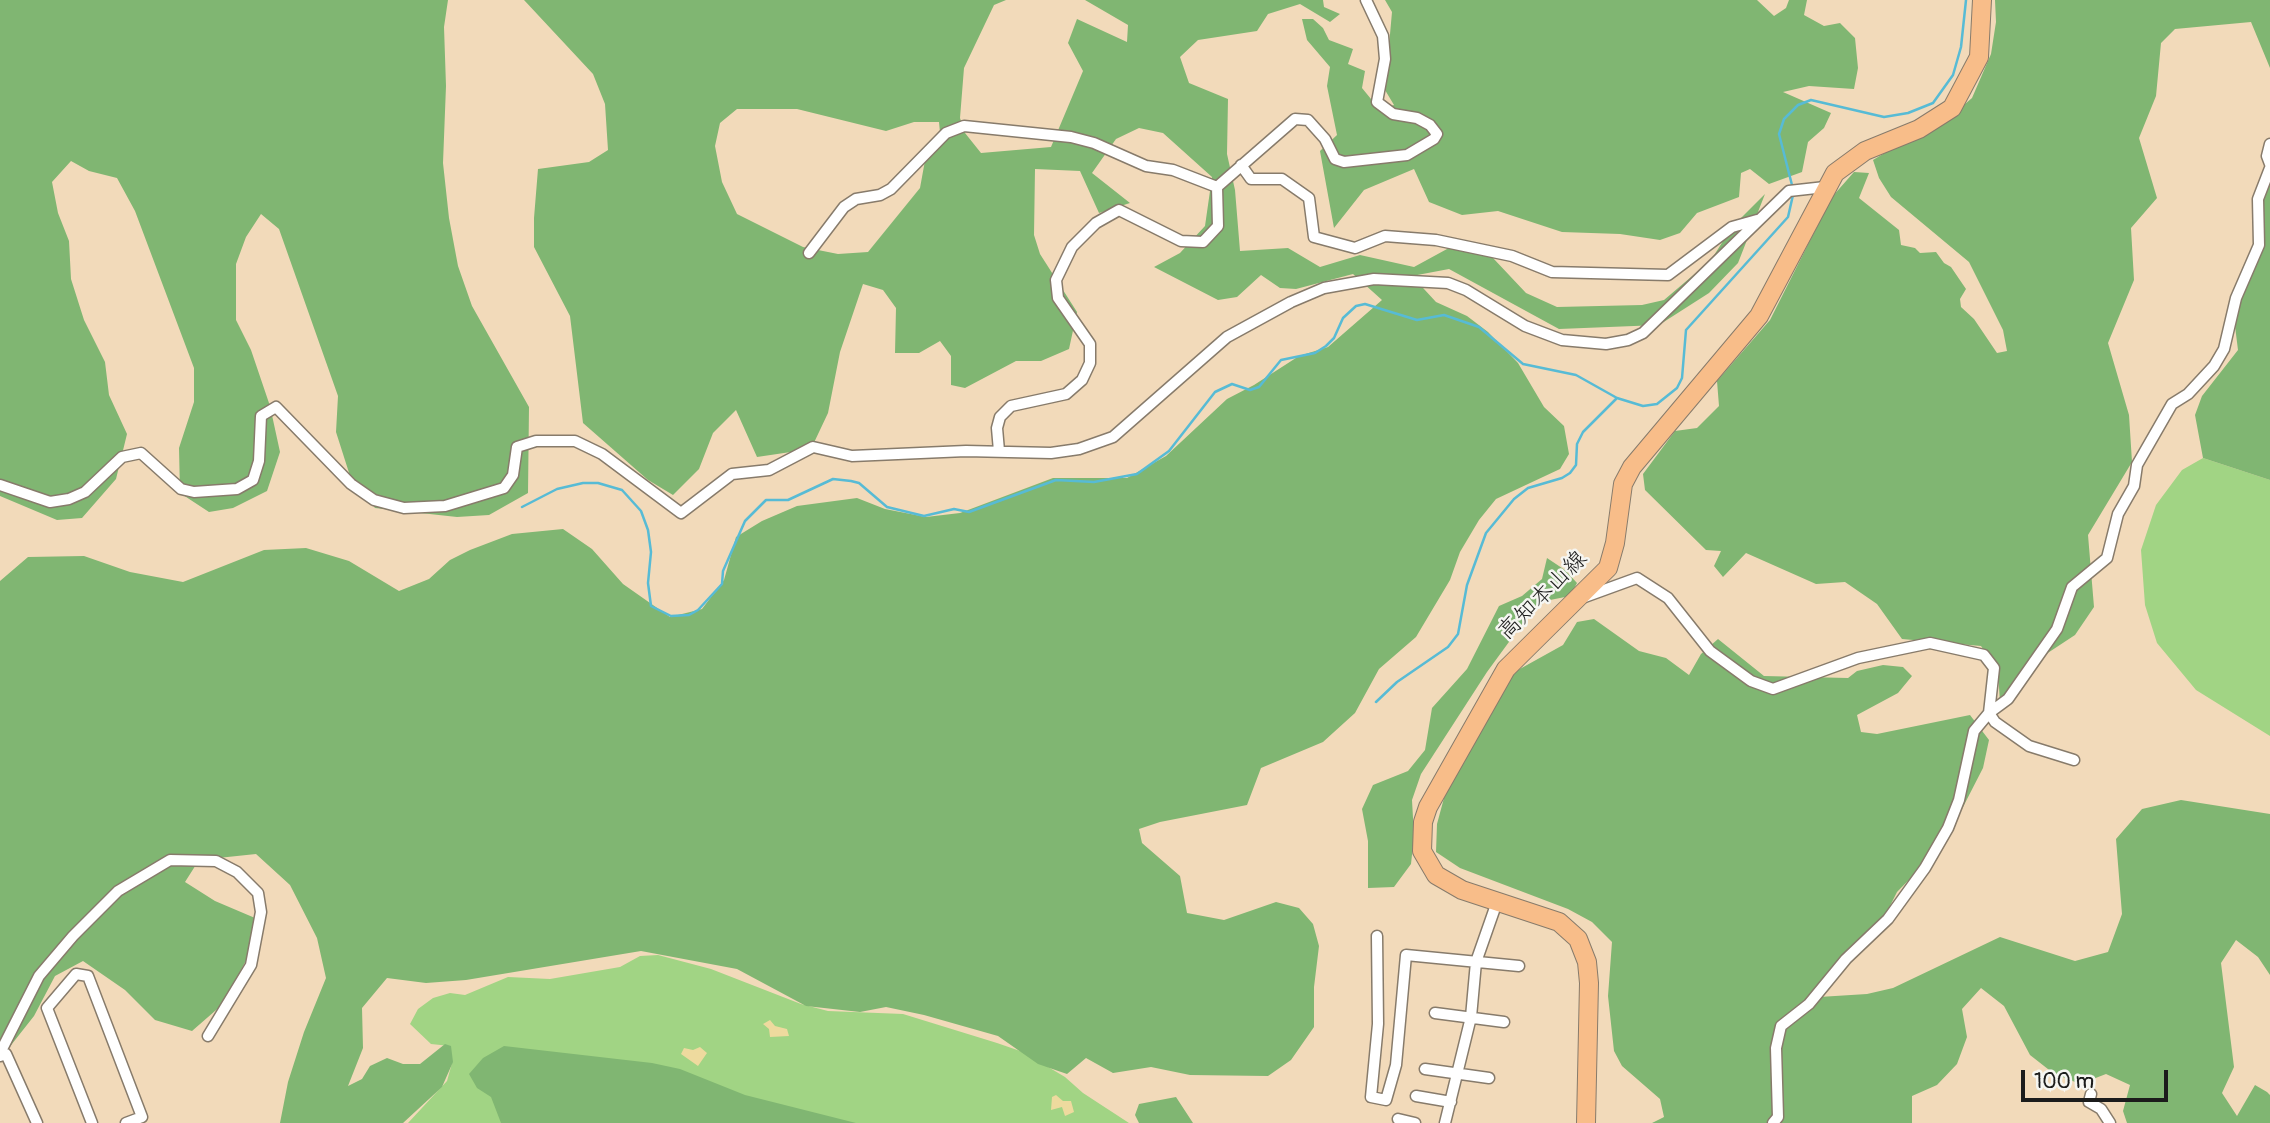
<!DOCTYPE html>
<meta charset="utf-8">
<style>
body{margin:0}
#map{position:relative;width:2270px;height:1123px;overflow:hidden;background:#f2daba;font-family:Pangolin,sans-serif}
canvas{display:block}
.scale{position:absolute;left:2021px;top:1070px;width:147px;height:32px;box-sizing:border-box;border:4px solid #1c1c1c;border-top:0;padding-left:9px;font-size:21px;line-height:24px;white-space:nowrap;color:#1c1c1c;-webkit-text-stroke:5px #f6f6f2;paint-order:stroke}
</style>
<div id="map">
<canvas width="2270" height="1123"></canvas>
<div class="scale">100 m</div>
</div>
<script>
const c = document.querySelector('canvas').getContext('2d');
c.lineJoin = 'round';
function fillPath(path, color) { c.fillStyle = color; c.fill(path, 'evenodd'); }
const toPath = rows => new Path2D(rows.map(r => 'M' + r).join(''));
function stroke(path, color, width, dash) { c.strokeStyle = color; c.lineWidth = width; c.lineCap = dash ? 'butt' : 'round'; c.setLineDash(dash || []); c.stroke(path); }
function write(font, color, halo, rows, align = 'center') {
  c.font = font + ' Pangolin,"Klee One",sans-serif'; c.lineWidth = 5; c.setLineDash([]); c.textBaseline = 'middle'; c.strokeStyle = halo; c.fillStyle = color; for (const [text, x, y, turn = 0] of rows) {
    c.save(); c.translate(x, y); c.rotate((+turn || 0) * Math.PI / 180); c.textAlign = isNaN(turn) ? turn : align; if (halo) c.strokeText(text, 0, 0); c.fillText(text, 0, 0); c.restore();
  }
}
const green = toPath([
 [2203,458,2270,480,2270,736,2196,690,2157,643,2145,605,2141,550,2156,505,2182,470],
 [658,955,711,969,801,1004,828,1011,903,1014,997,1043,1023,1052,1065,1077,1083,1093,1129,1123,408,1123,447,1081,452,1063,450,1046,431,1044,410,1024,418,1009,433,998,450,993,465,995,508,977,550,979,620,967,640,956]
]);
const forest = toPath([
 [0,0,448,0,444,27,446,86,443,163,449,218,458,266,472,306,529,407,528,493,489,515,457,517,375,508,351,479,336,432,338,396,279,229,261,214,246,237,236,264,236,320,251,350,270,406,280,452,267,491,233,508,209,512,180,493,179,448,194,402,194,368,135,211,117,178,89,171,71,161,52,182,58,213,69,241,71,279,84,320,105,362,109,395,127,434,116,479,82,518,57,520,0,496],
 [524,0,1006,0,994,5,964,68,960,118,965,133,981,153,1051,147,1083,71,1068,43,1077,19,1127,42,1128,25,1085,0,1323,0,1324,7,1340,14,1330,22,1300,4,1268,14,1257,31,1198,40,1180,57,1189,83,1228,99,1227,154,1235,190,1240,251,1288,248,1320,267,1360,255,1414,267,1447,249,1461,248,1493,258,1526,293,1557,307,1642,305,1664,300,1711,260,1732,227,1765,194,1738,263,1709,293,1659,325,1559,329,1449,269,1412,276,1436,302,1467,316,1488,332,1518,363,1544,407,1564,426,1569,454,1560,469,1496,499,1479,520,1460,552,1450,580,1416,637,1379,669,1355,713,1323,742,1261,768,1247,805,1160,822,1139,829,1142,843,1180,876,1187,913,1224,920,1276,902,1299,908,1313,924,1319,946,1314,987,1314,1027,1291,1060,1268,1076,1190,1075,1151,1067,1113,1073,1086,1058,1067,1074,1038,1064,998,1036,924,1015,886,1007,860,1012,806,1006,737,969,641,951,466,980,426,983,387,978,362,1008,363,1048,348,1086,362,1079,370,1066,387,1058,403,1064,420,1064,445,1044,451,1046,453,1062,442,1087,403,1123,280,1123,288,1082,304,1032,326,978,317,938,290,885,256,854,199,860,185,882,215,901,255,918,251,951,223,1004,192,1031,155,1020,125,990,83,961,55,976,34,1016,8,1049,0,1050,0,581,28,557,84,556,130,572,183,582,264,550,306,548,349,561,399,591,429,579,450,560,470,550,512,534,563,529,592,549,623,584,670,617,702,609,724,580,736,537,762,521,797,506,857,498,885,509,926,517,960,513,1053,478,1127,478,1166,456,1227,399,1254,385,1299,356,1328,347,1382,300,1353,274,1296,289,1280,288,1261,275,1237,297,1218,300,1154,267,1180,253,1205,226,1212,177,1163,133,1139,128,1116,139,1092,173,1130,203,1099,213,1080,171,1035,169,1034,235,1040,254,1077,312,1069,349,1041,361,1016,361,965,388,951,385,951,356,940,341,919,353,895,353,896,308,883,290,863,284,840,352,828,413,811,449,757,457,736,410,713,433,699,469,673,495,648,480,583,423,570,316,534,247,534,218,538,169,589,162,608,150,605,104,593,74],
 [737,109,797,109,886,131,914,122,939,122,941,143,926,155,920,188,868,252,838,254,803,247,737,214,722,182,715,146,720,123],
 [1385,0,1757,0,1774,16,1786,8,1789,0,1807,0,1804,15,1824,26,1840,23,1855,38,1858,68,1854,89,1809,86,1783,92,1831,113,1824,128,1808,142,1802,172,1769,184,1750,169,1741,173,1739,197,1697,213,1680,233,1660,240,1620,234,1562,232,1498,211,1462,215,1429,202,1414,169,1364,190,1334,228,1320,151,1337,135,1327,86,1330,67,1307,40,1302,19,1313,19,1323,28,1329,40,1353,49,1348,64,1365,71,1362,88,1380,110,1394,105,1385,90,1392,12],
 [1995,0,2270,0,2270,68,2251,22,2175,29,2161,43,2156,96,2139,138,2157,198,2131,228,2134,280,2108,343,2129,415,2132,462,2088,535,2094,607,2075,635,2034,662,2000,703,1998,671,1981,646,1902,639,1877,604,1845,582,1816,584,1746,553,1723,577,1714,566,1721,551,1706,550,1645,490,1643,474,1675,431,1697,428,1719,406,1717,381,1770,320,1832,197,1854,172,1869,173,1859,198,1899,230,1901,245,1915,248,1920,253,1936,252,1944,263,1951,267,1966,289,1960,299,1961,307,1974,319,1997,353,2007,351,2003,330,1969,262,1891,197,1879,178,1873,160,1893,148,1936,129,1972,98,1991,54,1996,22],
 [2270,181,2270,480,2203,458,2195,415,2202,396,2238,350,2232,302,2256,253,2264,196],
 [1547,558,1565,570,1577,583,1570,596,1545,601,1525,620,1487,672,1421,774,1412,800,1414,836,1411,864,1394,887,1368,888,1368,841,1362,809,1373,785,1408,771,1425,750,1432,708,1467,669,1499,606,1522,596,1542,579],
 [1594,619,1639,651,1666,658,1689,675,1701,654,1718,639,1764,676,1848,678,1857,671,1883,665,1903,667,1912,676,1898,693,1857,715,1861,732,1877,734,1970,715,1989,740,1983,768,1944,844,1897,892,1884,918,1819,997,1867,994,1893,988,2000,937,2075,961,2108,952,2122,914,2116,839,2142,809,2181,800,2270,814,2270,975,2258,957,2236,940,2221,963,2234,1067,2222,1093,2237,1116,2255,1085,2267,1092,2270,1095,2270,1123,2127,1123,2123,1111,2130,1085,2106,1074,2080,1084,2053,1073,2030,1055,2004,1006,1981,988,1962,1009,1967,1037,1957,1064,1937,1085,1912,1096,1912,1123,1652,1123,1664,1117,1660,1099,1622,1066,1614,1051,1608,996,1612,942,1592,922,1568,909,1460,868,1436,852,1437,824,1444,798,1467,749,1493,711,1501,685,1509,675,1563,645,1577,622],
 [504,1046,652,1063,680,1069,745,1095,856,1123,501,1123,491,1097,477,1088,469,1074,483,1058],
 [1176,1097,1193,1123,1139,1123,1135,1115,1139,1104]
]);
const sand = toPath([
 [770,1020,775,1026,787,1029,789,1036,770,1037,769,1029,763,1024],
 [700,1047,707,1053,698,1066,681,1054,684,1048,693,1050],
 [1056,1095,1063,1101,1071,1101,1074,1112,1065,1116,1062,1107,1051,1110,1052,1097]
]);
const stream = toPath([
 [1793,189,1779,134,1784,119,1798,105,1811,100,1884,117,1908,113,1933,103,1953,75,1961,47,1966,0],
 [522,507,557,489,583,483,598,483,622,490,641,511,648,530,651,552,648,583,651,606,671,616,689,615,698,610,722,584,723,571,745,521,766,500,788,500,833,479,851,481,859,483,887,507,924,516,954,509,969,512,1056,480,1094,482,1137,474,1169,451,1215,392,1232,384,1250,390,1259,387,1281,360,1315,353,1326,346,1334,338,1343,318,1356,306,1365,304,1417,320,1444,315,1479,327,1523,364,1576,375,1617,398,1643,406,1657,404,1677,388,1682,378,1686,330,1788,217,1793,195],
 [1376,702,1397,682,1448,647,1458,634,1467,585,1486,533,1514,499,1528,488,1562,478,1570,473,1576,465,1577,444,1583,432,1617,398]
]);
const minor = toPath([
 [2270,144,2267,156,2270,164],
 [1241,165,1251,179,1282,179,1309,198,1314,237,1355,248,1385,236,1436,240,1512,256,1552,272,1668,275,1732,227,1757,220],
 [1217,187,1295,119,1308,120,1325,139,1335,159,1344,162,1407,155,1434,139,1437,134,1430,125,1417,118,1393,114,1377,102,1385,59,1383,36,1366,0],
 [809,253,844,207,856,199,880,195,891,189,946,133,964,126,1071,137,1094,143,1146,166,1173,170,1217,187],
 [999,451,997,428,1000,417,1011,406,1066,394,1082,380,1090,363,1090,344,1058,298,1056,280,1072,247,1096,223,1119,210,1181,241,1203,242,1218,226,1217,187],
 [0,485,50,502,69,499,85,492,122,457,141,453,181,489,194,492,237,489,253,480,259,461,261,416,276,407,351,484,374,500,404,508,445,506,504,488,513,475,517,447,536,441,575,441,602,454,681,513,732,474,769,470,813,447,852,456,966,451,1051,453,1079,449,1113,437,1227,337,1291,302,1324,288,1374,279,1448,283,1466,290,1525,326,1562,340,1606,344,1628,340,1643,333,1789,191,1825,187],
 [1582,598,1637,578,1668,598,1710,651,1751,681,1773,689,1858,658,1930,643,1984,655,1994,668,1989,713,1995,722,2029,746,2074,760],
 [1377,936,1378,1024,1371,1097,1386,1100,1396,1065,1406,955,1519,966],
 [1435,1013,1504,1022],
 [0,1053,39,976,73,936,118,891,170,860,216,861,237,872,258,893,261,912,251,965,208,1036],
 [0,1056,6,1054,37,1123],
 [1425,1069,1489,1078],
 [2091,1094,2089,1102,2101,1109,2110,1123],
 [1416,1096,1451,1102],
 [1398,1119,1415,1123],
 [92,1123,47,1008,76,974,88,976,142,1117,126,1123],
 [1445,1123,1471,1017,1476,962,1497,902],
 [1773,1123,1778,1117,1776,1048,1781,1026,1809,1004,1846,959,1888,919,1925,868,1948,828,1959,800,1974,731,1989,713,2008,699,2057,629,2072,587,2107,558,2118,514,2134,486,2137,465,2172,404,2188,394,2214,366,2224,349,2236,298,2259,245,2258,199,2270,168]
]);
const primary = toPath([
 [1586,1123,1589,983,1587,962,1578,939,1559,922,1462,890,1436,875,1422,851,1423,822,1428,807,1506,669,1608,568,1615,543,1623,484,1632,467,1759,316,1835,173,1865,151,1919,129,1952,108,1979,57,1982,0]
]);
const streetNames = [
 ["高知本山線",1543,596,-45]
];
fillPath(green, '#a1d484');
fillPath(forest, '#80b672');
fillPath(sand, '#eeda9e');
stroke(stream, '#57bbd5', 2.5);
stroke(minor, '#877b6b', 13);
stroke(primary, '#877b6b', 20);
stroke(minor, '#fff', 10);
stroke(primary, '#f8bd89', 18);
write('23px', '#1c1c1c', '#f6f6f2', streetNames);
</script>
